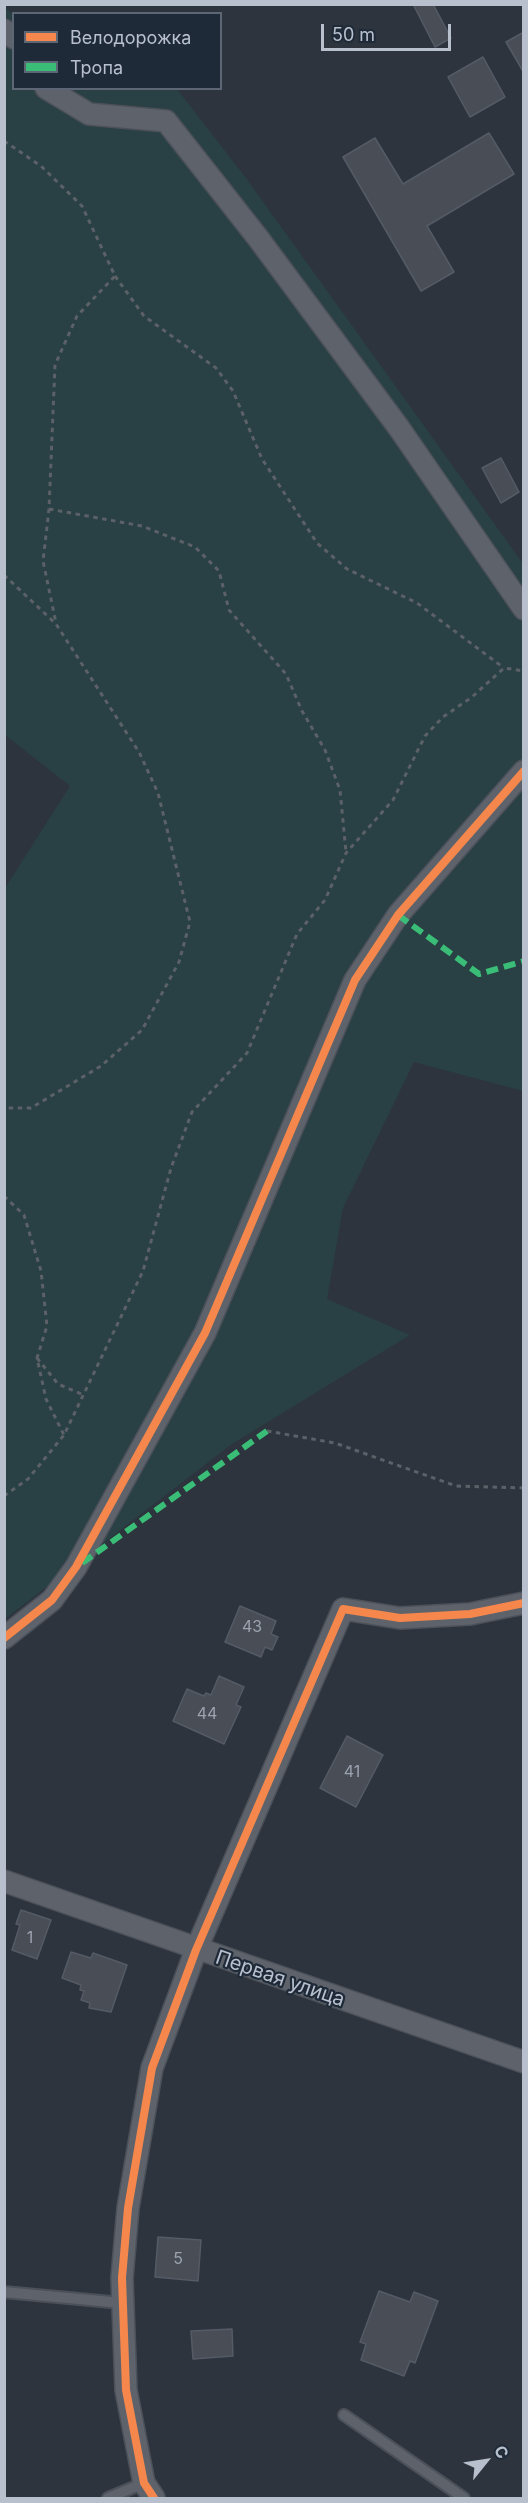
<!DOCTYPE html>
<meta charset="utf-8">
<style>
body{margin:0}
#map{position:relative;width:528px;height:2503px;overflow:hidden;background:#2d343e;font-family:Inter,sans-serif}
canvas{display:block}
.frame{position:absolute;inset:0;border:6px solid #b8c0cd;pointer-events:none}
.legend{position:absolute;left:12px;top:12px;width:210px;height:78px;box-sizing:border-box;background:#1f2a39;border:2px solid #5c6674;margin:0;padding:8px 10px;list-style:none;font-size:18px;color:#b8c0cd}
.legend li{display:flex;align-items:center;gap:12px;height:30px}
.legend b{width:30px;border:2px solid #5c6674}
.north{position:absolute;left:456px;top:2431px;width:60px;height:60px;-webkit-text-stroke:4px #1f2a39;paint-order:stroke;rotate:60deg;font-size:16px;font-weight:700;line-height:24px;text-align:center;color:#b8c0cd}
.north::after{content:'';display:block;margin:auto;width:21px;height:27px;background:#b8c0cd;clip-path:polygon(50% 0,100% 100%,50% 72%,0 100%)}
.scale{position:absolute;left:321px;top:24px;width:130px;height:27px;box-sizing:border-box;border:3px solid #b8c0cd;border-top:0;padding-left:8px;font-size:18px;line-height:21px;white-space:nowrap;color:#b8c0cd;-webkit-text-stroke:4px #1f2a39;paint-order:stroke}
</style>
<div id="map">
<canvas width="528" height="2503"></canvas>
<div class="frame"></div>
<ul class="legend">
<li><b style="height:8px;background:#f5874c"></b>Велодорожка</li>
<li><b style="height:8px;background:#3abd76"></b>Тропа</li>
</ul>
<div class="north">С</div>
<div class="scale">50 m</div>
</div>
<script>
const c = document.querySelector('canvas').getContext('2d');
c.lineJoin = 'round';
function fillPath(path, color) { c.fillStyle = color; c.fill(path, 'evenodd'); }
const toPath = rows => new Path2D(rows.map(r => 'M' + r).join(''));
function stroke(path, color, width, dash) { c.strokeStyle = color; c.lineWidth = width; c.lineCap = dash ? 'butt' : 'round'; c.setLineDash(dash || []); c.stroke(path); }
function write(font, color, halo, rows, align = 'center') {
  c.font = font + ' Inter,sans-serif'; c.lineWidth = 4.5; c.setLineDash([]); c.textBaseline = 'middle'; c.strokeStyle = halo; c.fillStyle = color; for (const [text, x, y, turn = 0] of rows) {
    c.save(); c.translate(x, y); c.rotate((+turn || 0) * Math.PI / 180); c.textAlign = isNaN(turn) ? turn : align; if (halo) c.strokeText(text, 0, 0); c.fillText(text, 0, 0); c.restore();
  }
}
const green = toPath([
 [5,7,13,15,14,88,177,89,246,178,524,565,523,1091,414,1062,343,1208,327,1299,410,1335,232,1444,5,1619,5,888,70,786,5,735]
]);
const building = toPath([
 [413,4,433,4,451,38,435,47,413,4],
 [524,32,524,73,506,42,524,32],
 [483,57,505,97,470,117,448,77,483,57],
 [489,133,514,174,427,226,454,272,421,291,343,157,375,138,403,184,489,133],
 [501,458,519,492,501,503,482,468,501,458],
 [240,1606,276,1621,271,1634,278,1637,272,1650,265,1647,261,1657,225,1642,240,1606],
 [219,1676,244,1687,236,1705,241,1707,224,1744,173,1721,187,1689,204,1696,206,1693,211,1695,219,1676],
 [347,1736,383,1755,356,1807,320,1788,347,1736],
 [21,1910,51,1920,37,1959,12,1950,20,1925,16,1924,21,1910],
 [71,1952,91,1958,93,1953,127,1965,111,2012,89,2008,90,2003,81,2000,84,1991,80,1990,81,1985,62,1978,71,1952],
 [158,2237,201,2240,198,2281,155,2277,158,2237],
 [379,2291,410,2302,414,2292,438,2301,415,2363,410,2361,404,2376,361,2360,366,2344,360,2342,379,2291],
 [232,2329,233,2356,193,2359,191,2331,232,2329]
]);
const path = toPath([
 [4,141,41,166,82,206,115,276,77,316,55,365,49,509,43,561,56,623],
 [115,276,144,316,216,368,233,391,262,459,317,543,347,569,417,603,504,668],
 [49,509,142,526,195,547,219,571,229,610,286,674,302,711,325,750,340,790,346,852],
 [4,575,56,624,139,752,158,793,190,922,179,962,142,1030,101,1066,31,1108,4,1108],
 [4,1196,24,1215,41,1271,47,1326,37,1358,46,1399,64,1435],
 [37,1358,58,1384,84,1395],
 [267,1431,335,1443,456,1486,524,1488],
 [4,1496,28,1479,64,1435,143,1271,171,1168,192,1112,247,1053,297,934,325,900,346,853,393,800,425,736,443,717,472,697,504,668,524,671]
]);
const service = toPath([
 [4,2292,122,2303],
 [344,2415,464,2498],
 [108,2498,144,2483]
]);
const minor = toPath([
 [4,30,14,38],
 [46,88,89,114,166,121,258,238,399,428,524,609],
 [4,1638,52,1600,76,1567,205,1333,355,980,398,915,524,771],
 [4,1881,524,2062],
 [154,2498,144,2483,126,2390,122,2278,128,2208,152,2068,196,1950,343,1609,400,1618,470,1614,524,1603]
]);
const quiet = toPath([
 [398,915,479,974,524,961],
 [82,1563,267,1431]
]);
const cycleway = toPath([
 [4,1638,52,1600,76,1567,205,1333,355,980,398,915,524,771],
 [154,2498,144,2483,126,2390,122,2278,128,2208,152,2068,196,1950,343,1609,400,1618,470,1614,524,1603]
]);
const numberNames = [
 ["43",252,1627],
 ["44",207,1714],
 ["41",352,1772],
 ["1",30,1938],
 ["5",178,2259]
];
const streetNames = [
 ["Первая улица",280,1979,19]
];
fillPath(green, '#294044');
fillPath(building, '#484d56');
stroke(building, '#555b65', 1.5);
stroke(service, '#4c5058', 14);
stroke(minor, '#4c5058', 24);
stroke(path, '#5b6167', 3, [4.5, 4.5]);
stroke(service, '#5e636b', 10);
stroke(minor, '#5e636b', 21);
stroke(quiet, '#3abd76', 6, [12, 6]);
stroke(cycleway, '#f5874c', 8);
write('16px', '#9ca3af', null, numberNames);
write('20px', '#b8c0cd', '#1f2a39', streetNames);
</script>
